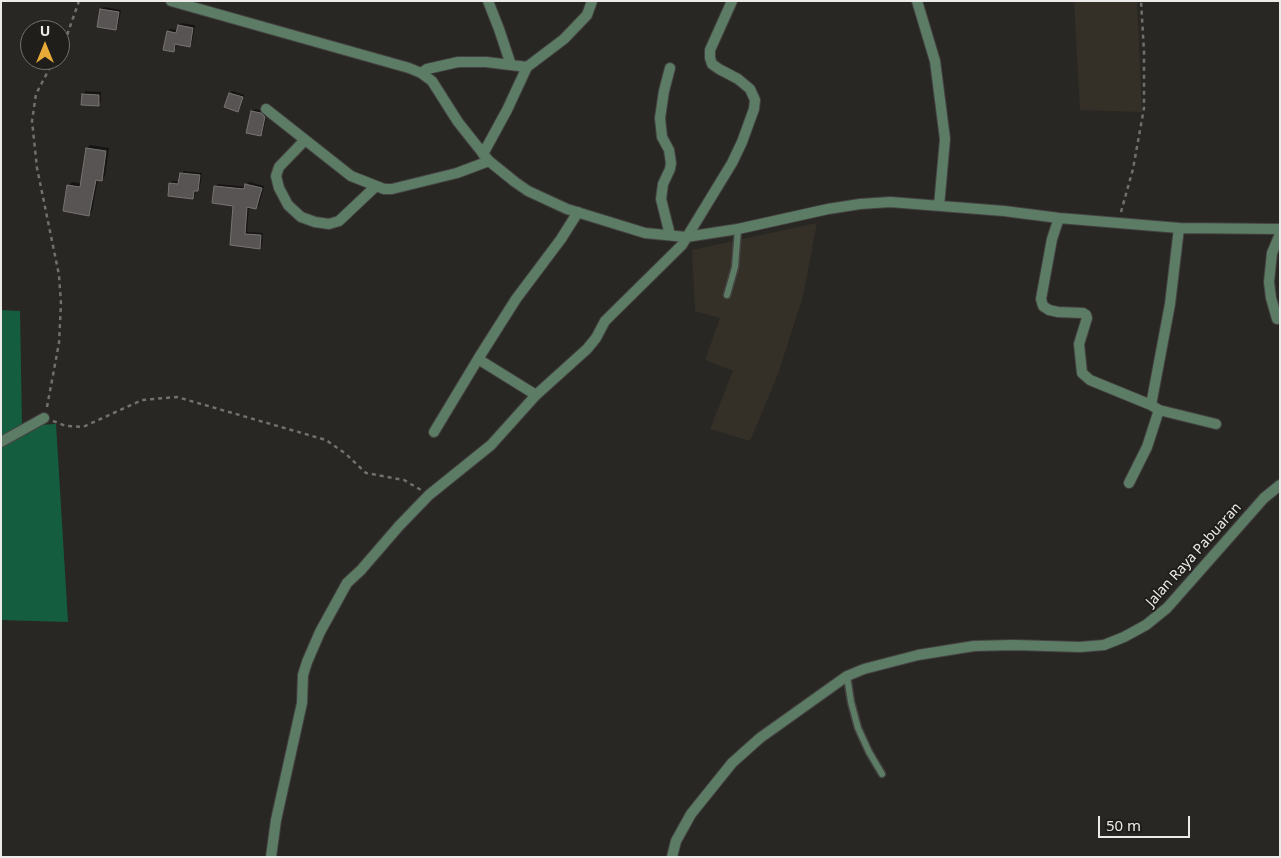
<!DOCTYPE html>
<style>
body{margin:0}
#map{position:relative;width:1281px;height:858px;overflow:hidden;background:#292724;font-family:"Noto Sans",sans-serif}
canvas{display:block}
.frame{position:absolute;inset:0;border:2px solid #ecebe9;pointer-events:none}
.north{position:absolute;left:20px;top:20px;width:50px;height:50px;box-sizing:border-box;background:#201e1b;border:1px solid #72706d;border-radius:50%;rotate:0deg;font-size:14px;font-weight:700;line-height:20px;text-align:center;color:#ecebe9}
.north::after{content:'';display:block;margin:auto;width:18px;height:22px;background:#e8ab37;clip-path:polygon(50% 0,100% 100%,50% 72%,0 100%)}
.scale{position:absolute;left:1098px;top:816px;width:92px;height:22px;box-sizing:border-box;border:2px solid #ecebe9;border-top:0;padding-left:6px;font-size:15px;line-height:18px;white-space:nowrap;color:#ecebe9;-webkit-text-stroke:4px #201e1b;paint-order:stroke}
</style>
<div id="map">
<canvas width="1281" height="858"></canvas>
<div class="frame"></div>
<div class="north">U</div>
<div class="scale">50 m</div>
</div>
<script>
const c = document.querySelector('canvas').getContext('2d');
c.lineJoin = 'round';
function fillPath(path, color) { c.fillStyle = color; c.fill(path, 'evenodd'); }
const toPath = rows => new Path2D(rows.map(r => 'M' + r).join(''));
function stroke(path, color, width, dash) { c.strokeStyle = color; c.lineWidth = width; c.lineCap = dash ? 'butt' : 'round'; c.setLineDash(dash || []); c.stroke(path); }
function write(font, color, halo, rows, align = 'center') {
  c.font = font + ' "Noto Sans",sans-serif'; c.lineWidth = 4; c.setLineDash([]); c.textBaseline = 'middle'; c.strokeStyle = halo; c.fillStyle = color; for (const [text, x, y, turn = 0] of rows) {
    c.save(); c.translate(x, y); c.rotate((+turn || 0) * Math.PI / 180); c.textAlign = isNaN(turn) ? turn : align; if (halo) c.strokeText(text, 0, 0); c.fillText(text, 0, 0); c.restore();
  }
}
const built = toPath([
 [1074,1,1137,1,1142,112,1080,110],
 [817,223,803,296,778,374,750,441,710,429,733,371,705,360,720,318,695,311,692,250]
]);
const forest = toPath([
 [1,310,20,311,22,426,56,424,68,622,1,620]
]);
const shadow = toPath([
 [104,7,121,10,118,26,115,29,101,9],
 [181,23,195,25,192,43,189,45,177,43,176,48,173,50,168,32,170,29,178,30,179,25],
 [86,91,101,92,101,102,98,105,83,94],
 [233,91,244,95,240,108,237,110,230,93],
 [255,109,263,111,267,114,263,132,261,135,252,111],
 [90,145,109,148,105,176,102,180,98,179,92,211,88,215,69,185,72,182,82,184,87,149],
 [184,171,202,173,200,187,196,190,195,195,193,198,170,183,173,181,180,182,181,174],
 [249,182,264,186,259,205,256,208,249,206,247,232,263,233,262,245,260,248,248,247,235,204,215,187,218,184,246,187]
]);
const building = toPath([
 [100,9,119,12,116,30,97,27,100,9],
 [178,25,193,28,190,47,175,44,174,52,163,50,167,31,176,33,178,25],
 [229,93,243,97,238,112,224,107,229,93],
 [82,94,99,95,99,106,81,105,82,94],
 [251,111,261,113,265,117,261,136,246,133,251,111],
 [86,148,106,151,102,181,96,180,89,216,63,211,67,185,80,187,86,148],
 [180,173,200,175,198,191,194,191,193,199,168,196,169,183,178,184,180,173],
 [245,184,262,188,256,209,247,207,245,234,261,235,260,249,230,245,233,206,212,203,214,186,244,189,245,184]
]);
const path = toPath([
 [60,49,66,38,79,1],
 [1121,212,1133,169,1144,108,1144,52,1141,1],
 [47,407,59,343,61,304,59,275,37,168,32,121,36,94,54,60],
 [53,421,66,426,83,427,142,400,177,397,326,440,346,454,366,473,404,480,421,490]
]);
const service = toPath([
 [727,295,735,267,738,229],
 [847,676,851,702,858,728,869,752,882,774]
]);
const minor = toPath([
 [171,1,409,68,421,73,432,81,458,122,489,161,515,182,528,191,567,209,645,233,686,237,738,229,828,209,860,204,890,202,1004,211,1059,218,1179,228,1280,229],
 [488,1,499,29,511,65],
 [917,1,935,61,945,139,939,206],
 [670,68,664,91,660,118,662,137,669,150,671,163,670,169,663,184,661,199,670,235],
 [421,73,427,69,458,62,486,62,527,67,564,39,587,15,592,1],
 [266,109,351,176,384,189,392,189,457,173,489,161],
 [305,140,279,167,276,176,279,188,288,205,301,217,315,222,329,224,339,221,375,187],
 [483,154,507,110,527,67],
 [1059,218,1052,239,1041,299,1043,306,1049,310,1058,312,1083,313,1086,315,1087,318,1079,344,1082,373,1090,380,1151,405,1159,410,1216,424],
 [1277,319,1271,298,1269,282,1272,253,1280,234],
 [478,359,536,395],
 [1151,405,1170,304,1179,228],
 [434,432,478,359,516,299,561,239,578,212],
 [1,442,44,418],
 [1129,483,1147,447,1159,410],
 [271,857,276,820,302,703,303,675,307,662,320,632,347,583,361,570,399,526,429,495,491,445,536,395,587,349,596,338,605,321,682,245,732,163,742,142,754,109,755,100,750,89,738,79,719,69,712,64,710,58,710,50,732,1]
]);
const tertiary = toPath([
 [672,857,676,841,691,814,732,763,760,738,847,676,864,669,918,655,974,646,1014,645,1080,647,1104,645,1124,637,1146,625,1167,608,1264,498,1280,485]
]);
const streetNames = [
 ["Jalan Raya Pabuaran",1194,555,-48]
];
fillPath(built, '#343027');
fillPath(forest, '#145e3f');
fillPath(shadow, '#0007');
fillPath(building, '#585453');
stroke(building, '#787472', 1);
stroke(service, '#444240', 9);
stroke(minor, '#444240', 12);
stroke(tertiary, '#444240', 12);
stroke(path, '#72706d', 2.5, [4, 4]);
stroke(service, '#5c7c66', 6);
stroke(minor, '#5c7c66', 10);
stroke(tertiary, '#5c7c66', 10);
write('14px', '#ecebe9', '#201e1b', streetNames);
</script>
